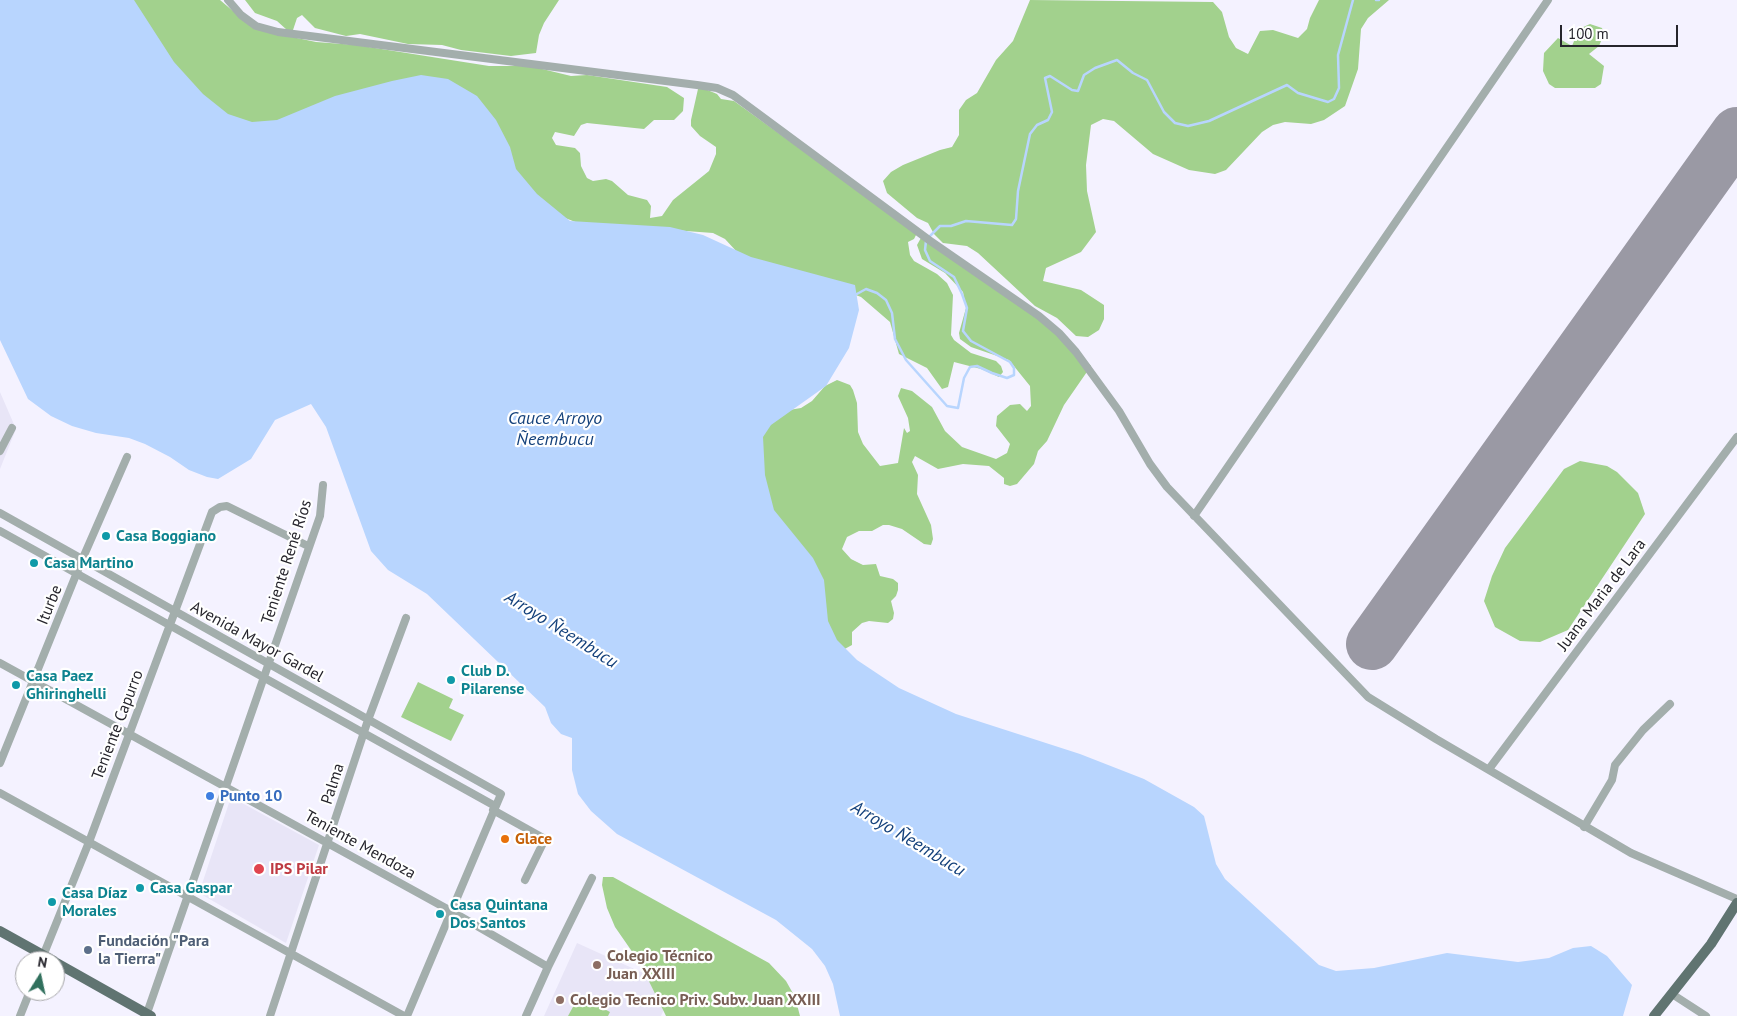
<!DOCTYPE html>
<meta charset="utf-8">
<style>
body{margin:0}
#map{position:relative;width:1737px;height:1016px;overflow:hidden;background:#f4f2ff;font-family:"PT Sans",sans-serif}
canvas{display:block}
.north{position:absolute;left:15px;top:951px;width:50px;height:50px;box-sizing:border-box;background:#fff;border:1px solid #a8a8ab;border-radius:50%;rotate:10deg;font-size:14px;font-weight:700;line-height:20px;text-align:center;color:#26252c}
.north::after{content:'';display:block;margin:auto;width:18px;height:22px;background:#31705d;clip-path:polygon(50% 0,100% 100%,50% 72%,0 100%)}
.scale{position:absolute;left:1560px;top:25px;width:118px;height:22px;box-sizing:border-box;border:2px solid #26252c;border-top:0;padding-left:6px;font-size:15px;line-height:18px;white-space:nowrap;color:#26252c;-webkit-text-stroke:4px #fff;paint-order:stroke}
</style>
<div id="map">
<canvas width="1737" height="1016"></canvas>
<div class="north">N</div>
<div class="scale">100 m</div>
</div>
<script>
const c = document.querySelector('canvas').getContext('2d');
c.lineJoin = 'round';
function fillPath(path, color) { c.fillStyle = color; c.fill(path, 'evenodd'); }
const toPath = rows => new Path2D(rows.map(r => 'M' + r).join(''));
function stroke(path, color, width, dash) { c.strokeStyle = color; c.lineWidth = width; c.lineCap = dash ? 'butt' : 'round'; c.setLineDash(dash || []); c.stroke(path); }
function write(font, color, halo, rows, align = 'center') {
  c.font = font + ' "PT Sans",sans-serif'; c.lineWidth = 4.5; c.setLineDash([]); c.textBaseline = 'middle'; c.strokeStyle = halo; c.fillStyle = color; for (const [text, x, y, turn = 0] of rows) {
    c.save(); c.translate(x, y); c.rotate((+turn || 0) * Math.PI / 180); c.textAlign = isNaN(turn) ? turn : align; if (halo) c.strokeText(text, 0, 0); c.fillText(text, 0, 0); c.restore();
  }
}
const built = toPath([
 [0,392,16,429,0,469],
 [231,797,319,845,286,943,199,893],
 [577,943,674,987,661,1016,544,1016]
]);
const green = toPath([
 [112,0,220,0,254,29,316,42,356,45,489,66,530,66,571,76,587,75,667,87,684,98,683,111,674,120,654,120,644,129,587,123,581,125,574,136,555,132,552,138,556,145,575,148,580,153,581,166,587,178,593,181,606,179,612,181,628,195,647,200,651,206,650,218,662,216,673,200,709,171,716,154,716,147,700,136,691,126,691,120,698,89,705,89,717,94,721,99,734,101,917,233,914,239,908,242,910,255,914,261,937,274,947,283,953,295,951,335,954,340,971,353,996,361,1001,366,1003,372,999,377,981,369,954,362,948,387,942,389,927,368,899,354,890,322,861,297,848,292,819,285,738,253,725,239,713,233,578,223,560,216,375,88,349,93,243,138],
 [245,0,559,0,544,23,539,35,536,53,511,56,461,50,442,45,408,44,360,34,346,36,315,28,302,15,297,18,293,30,287,30,277,21,255,13],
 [1030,0,1213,2,1222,12,1229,37,1236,48,1248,54,1260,31,1273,30,1298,38,1307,29,1310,18,1319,0,1389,0,1368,18,1361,29,1358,69,1345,106,1324,120,1311,124,1285,122,1273,125,1262,132,1226,170,1215,174,1189,170,1153,154,1114,121,1103,119,1091,125,1086,165,1087,191,1096,232,1081,252,1046,268,1043,281,1081,290,1104,305,1104,319,1099,330,1088,337,1076,336,1057,318,1035,306,978,253,967,246,943,243,934,234,928,223,917,218,887,193,883,181,891,172,903,165,940,150,952,147,959,135,959,110,966,100,977,93,996,60,1013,41],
 [1590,24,1602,28,1604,34,1599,46,1589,54,1604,66,1601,84,1595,88,1555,88,1549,84,1543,71,1544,53,1558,38,1572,46,1579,29],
 [922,236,992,284,1074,347,1091,366,1064,405,1047,441,1038,451,1034,464,1017,484,1010,486,1004,484,1004,478,989,466,963,464,938,469,915,456,912,462,918,475,917,494,931,525,933,539,931,545,924,544,902,529,889,525,883,525,872,531,859,531,847,537,842,549,851,559,863,565,876,564,880,576,893,579,898,583,898,590,896,596,891,601,894,613,893,619,888,623,869,621,862,623,852,632,852,645,841,651,753,471,758,433,789,410,801,408,812,401,825,386,837,380,850,385,853,390,857,403,858,432,863,444,880,466,898,463,904,428,907,433,910,431,908,418,898,396,901,388,912,391,932,407,945,431,962,447,996,459,1007,453,1010,444,996,426,997,416,1010,405,1020,404,1027,411,1031,406,1030,386,1009,360,971,347,960,339,959,333,966,308,963,292,945,273,922,259,917,245],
 [1580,461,1607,466,1617,472,1638,493,1645,514,1568,630,1540,642,1520,641,1495,627,1484,601,1492,576,1505,548,1564,469],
 [418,682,453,699,449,708,464,715,451,741,401,717],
 [603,877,613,877,769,963,786,981,795,997,800,1016,666,1016,640,963,615,927,607,908,602,885],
 [579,996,610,1012,608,1016,568,1016]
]);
const water = toPath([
 [0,0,134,0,174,62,203,94,228,114,252,122,277,120,335,96,392,81,421,75,448,79,477,96,496,120,510,147,516,169,537,194,570,221,670,227,703,235,751,257,855,285,859,310,849,348,826,386,771,425,763,437,765,475,774,510,813,558,824,580,828,621,837,640,857,660,899,688,956,714,1080,754,1144,779,1194,807,1204,816,1216,864,1225,879,1319,965,1336,971,1374,968,1447,953,1518,962,1549,958,1573,948,1591,946,1607,956,1632,985,1623,1016,840,1016,833,984,825,966,812,949,776,920,617,834,591,811,578,794,572,770,572,738,561,734,551,723,545,707,427,594,388,570,371,551,326,427,311,404,275,420,251,459,218,479,207,477,189,470,170,457,145,444,129,438,96,433,72,426,51,416,28,399,0,340]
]);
const stream = toPath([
 [1376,0,1379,0],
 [929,237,940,226,951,226,966,221,1012,225,1016,219,1018,191,1030,134,1037,125,1048,120,1052,112,1045,78,1050,76,1072,90,1078,91,1084,75,1095,68,1117,60,1133,73,1147,80,1164,112,1175,123,1188,126,1209,121,1287,85,1298,93,1328,102,1334,99,1339,88,1338,55,1353,0],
 [855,295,866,289,877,293,886,300,892,313,895,339,906,360,947,406,958,408,964,378,970,367,977,366,992,373,1007,378,1014,375,1014,368,1010,362,971,341,963,331,967,308,962,294,954,277,930,261,925,250,926,241]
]);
const runway = toPath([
 [1372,644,1737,133]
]);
const minor = toPath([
 [228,0,241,15,256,26,278,32,697,85,717,88,733,95,929,240,1039,316,1059,333,1076,352,1119,411,1150,464,1167,487,1368,697,1436,739,1631,853,1737,899],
 [0,451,12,428],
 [0,513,501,794,407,1016],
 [1194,516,1548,0],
 [0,531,495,806],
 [0,663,451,911,548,967],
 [0,763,82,560,127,457],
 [1489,769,1737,437],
 [0,793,404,1016],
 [493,810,545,839,525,880],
 [1584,827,1612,780,1615,765,1643,730,1670,704],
 [41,961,89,842,212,512,220,507,227,506,308,546],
 [1672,994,1706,1016],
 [20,1016,30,991],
 [146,1016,320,516,323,485],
 [270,1016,368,720,406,618],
 [526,1016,548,967,592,878]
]);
const major = toPath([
 [0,931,54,961],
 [55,962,151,1016],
 [1654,1016,1711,944,1737,903]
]);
const markers = [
 [106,536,5,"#0f9aa8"],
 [34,563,5,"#0f9aa8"],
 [451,680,5,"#0f9aa8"],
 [16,685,5,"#0f9aa8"],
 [210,796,5,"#3f7fe0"],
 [505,839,5,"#e8710a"],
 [259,869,6,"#e0444e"],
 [140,888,5,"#0f9aa8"],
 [52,902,5,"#0f9aa8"],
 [440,914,5,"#0f9aa8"],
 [88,950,5,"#5c6f8a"],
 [597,965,5,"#8d6e63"],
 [560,1000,5,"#8d6e63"]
];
const cultureNames = [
 ["Casa Boggiano",116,536],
 ["Casa Martino",44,563],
 ["Club D.",461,671],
 ["Pilarense",461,689],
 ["Casa Paez",26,676],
 ["Ghiringhelli",26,694],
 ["Casa Gaspar",150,888],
 ["Casa Díaz",62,893],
 ["Morales",62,911],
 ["Casa Quintana",450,905],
 ["Dos Santos",450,923]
];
const streetNames = [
 ["Teniente René Ríos",287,562,-72],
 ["Juana Marìa de Lara",1602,595,-53],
 ["Iturbe",50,605,-68],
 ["Avenida Mayor Gardel",257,642,29],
 ["Teniente Capurro",118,725,-69],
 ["Palma",333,784,-72],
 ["Teniente Mendoza",360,845,29]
];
const shopNames = [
 ["Punto 10",220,796]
];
const foodNames = [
 ["Glace",515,839]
];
const healthNames = [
 ["IPS Pilar",270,869]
];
const serviceNames = [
 ["Fundación \"Para",98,941],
 ["la Tierra\"",98,959]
];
const educationNames = [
 ["Colegio Técnico",607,956],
 ["Juan XXIII",607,974],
 ["Colegio Tecnico Priv. Subv. Juan XXIII",570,1000]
];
const waterNames = [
 ["Cauce Arroyo",555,419],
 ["Ñeembucu",555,440],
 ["Arroyo Ñeembucu",561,630,32],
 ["Arroyo Ñeembucu",908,839,31]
];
fillPath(built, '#e8e5f7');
fillPath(green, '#a2d18d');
fillPath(water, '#b8d5fe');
stroke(stream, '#b8d5fe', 2.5);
stroke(runway, '#9a99a4', 52);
stroke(minor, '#a3aeac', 8);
stroke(major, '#607471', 10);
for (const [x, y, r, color] of markers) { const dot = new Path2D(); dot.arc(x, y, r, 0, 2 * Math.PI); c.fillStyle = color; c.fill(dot); stroke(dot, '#fff', 2); }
write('bold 16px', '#0d838f', '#fff', cultureNames, 'left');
write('16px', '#26252c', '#fff', streetNames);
write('bold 16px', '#366cbe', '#fff', shopNames, 'left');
write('bold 16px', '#c56008', '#fff', foodNames, 'left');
write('bold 16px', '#be3a42', '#fff', healthNames, 'left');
write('bold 16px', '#4e5e75', '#fff', serviceNames, 'left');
write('bold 16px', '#785e54', '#fff', educationNames, 'left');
write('italic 18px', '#14417b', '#fff', waterNames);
</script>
